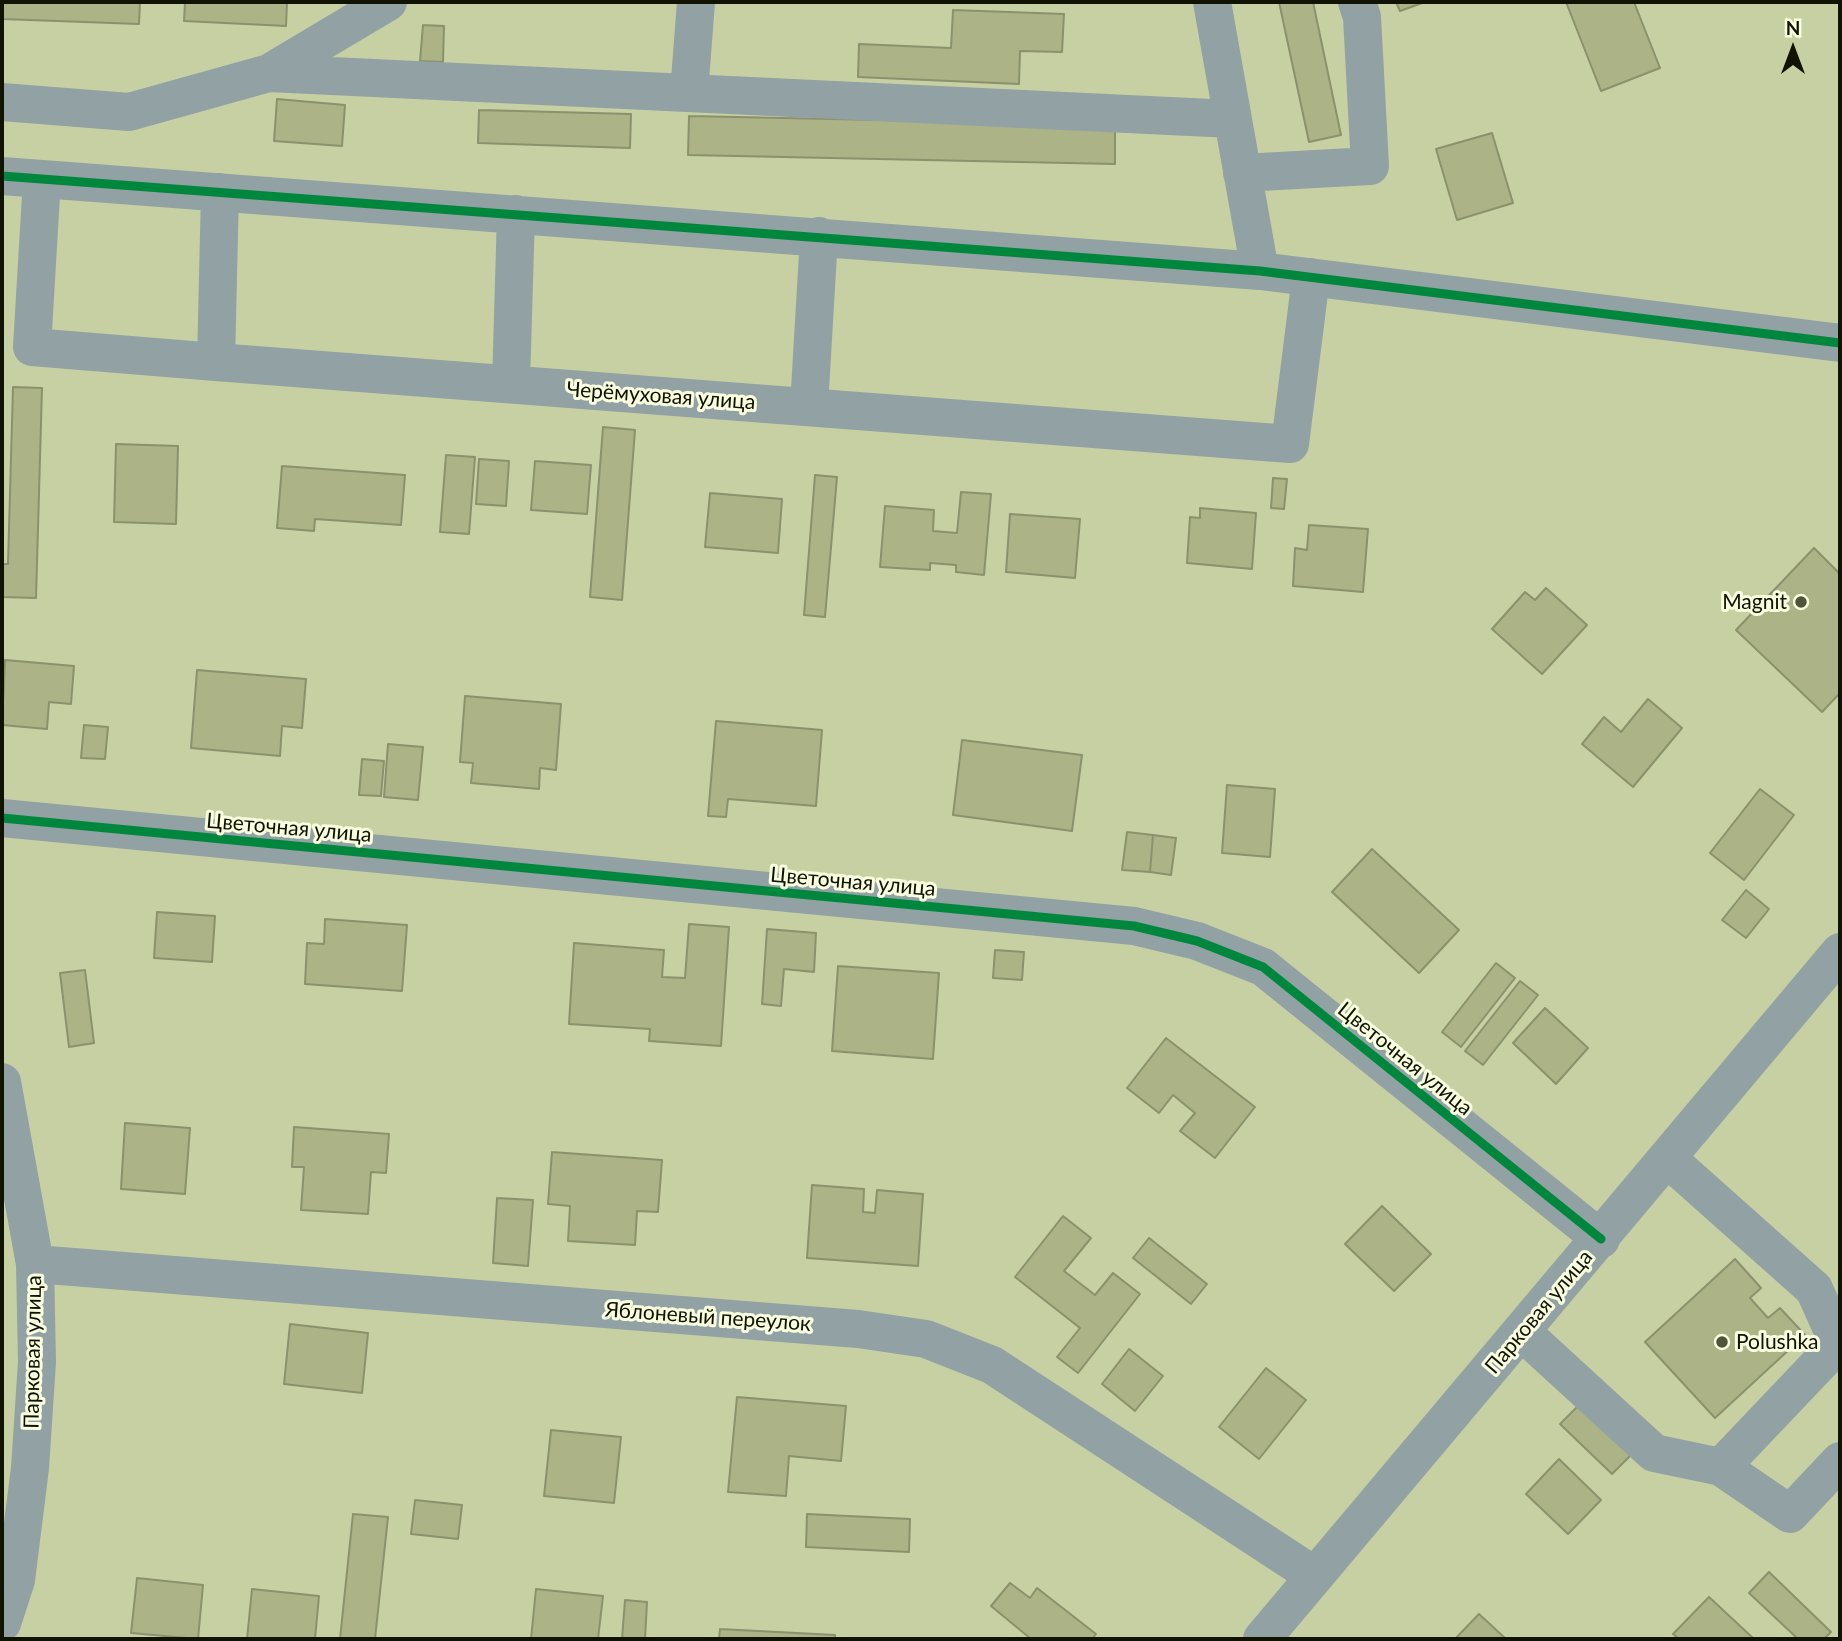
<!DOCTYPE html>
<meta charset="utf-8">
<style>
body{margin:0}
#map{position:relative;width:1842px;height:1641px;overflow:hidden;background:#c7d0a2;font-family:Lato,sans-serif}
canvas{display:block}
.frame{position:absolute;inset:0;border:4px solid #101300;pointer-events:none}
.north{position:absolute;left:1758px;top:14px;width:70px;height:70px;-webkit-text-stroke:5px #f8fede;paint-order:stroke;rotate:0deg;font-size:19px;font-weight:700;line-height:28px;text-align:center;color:#101300}
.north::after{content:'';display:block;margin:auto;width:24px;height:32px;background:#101300;clip-path:polygon(50% 0,100% 100%,50% 72%,0 100%)}
</style>
<div id="map">
<canvas width="1842" height="1641"></canvas>
<div class="frame"></div>
<div class="north">N</div>
</div>
<script>
const c = document.querySelector('canvas').getContext('2d');
c.lineJoin = 'round';
function fillPath(path, color) { c.fillStyle = color; c.fill(path, 'evenodd'); }
const toPath = rows => new Path2D(rows.map(r => 'M' + r).join(''));
function stroke(path, color, width, dash) { c.strokeStyle = color; c.lineWidth = width; c.lineCap = dash ? 'butt' : 'round'; c.setLineDash(dash || []); c.stroke(path); }
function write(font, color, halo, rows, align = 'center') {
  c.font = font + ' Lato,sans-serif'; c.lineWidth = 6; c.setLineDash([]); c.textBaseline = 'middle'; c.strokeStyle = halo; c.fillStyle = color; for (const [text, x, y, turn = 0] of rows) {
    c.save(); c.translate(x, y); c.rotate((+turn || 0) * Math.PI / 180); c.textAlign = isNaN(turn) ? turn : align; if (halo) c.strokeText(text, 0, 0); c.fillText(text, 0, 0); c.restore();
  }
}
const building = toPath([
 [2,2,140,2,139,24,2,19,2,2],
 [185,2,287,2,286,26,184,21,185,2],
 [1279,2,1313,2,1341,135,1309,142,1279,2],
 [1396,2,1425,2,1400,11,1396,2],
 [1566,2,1634,2,1660,68,1601,91,1566,2],
 [953,10,1064,14,1062,52,1020,51,1019,84,858,77,859,44,951,48,953,10],
 [423,25,444,26,443,62,420,61,423,25],
 [277,99,345,105,342,146,274,141,277,99],
 [479,110,631,114,630,148,478,143,479,110],
 [689,116,1115,125,1115,164,688,155,689,116],
 [1492,133,1513,203,1457,220,1436,149,1492,133],
 [13,387,42,388,36,598,2,597,2,564,8,564,13,387],
 [603,427,635,430,622,600,590,597,603,427],
 [116,444,178,446,176,524,114,522,116,444],
 [446,455,475,457,469,534,440,532,446,455],
 [479,459,509,461,506,506,476,504,479,459],
 [535,461,591,465,587,514,531,510,535,461],
 [282,466,405,475,401,525,315,519,314,531,277,528,282,466],
 [815,475,837,477,825,617,804,615,815,475],
 [1273,478,1287,479,1284,509,1271,508,1273,478],
 [961,492,991,494,984,575,956,572,956,565,930,563,930,570,880,567,885,506,934,510,933,531,957,533,961,492],
 [710,493,782,499,778,553,705,547,710,493],
 [1200,508,1256,513,1252,569,1187,563,1190,517,1200,518,1200,508],
 [1010,514,1080,519,1075,578,1006,572,1010,514],
 [1309,525,1368,529,1363,592,1293,586,1295,548,1307,550,1309,525],
 [1814,548,1840,574,1840,693,1822,712,1736,630,1814,548],
 [1546,588,1587,625,1542,674,1492,629,1525,592,1535,600,1546,588],
 [5,660,74,666,71,704,49,702,47,729,2,725,5,660],
 [197,670,306,679,302,728,282,726,280,756,191,748,197,670],
 [465,696,561,704,556,770,540,768,539,789,471,783,473,763,460,762,465,696],
 [1648,699,1682,728,1633,787,1582,744,1604,717,1621,732,1648,699],
 [716,721,822,730,816,806,728,799,726,817,708,816,716,721],
 [84,725,108,727,105,759,81,758,84,725],
 [962,740,1082,755,1072,831,953,815,962,740],
 [388,744,423,747,418,800,384,797,388,744],
 [362,759,384,761,381,796,359,795,362,759],
 [1227,785,1275,789,1270,857,1222,853,1227,785],
 [1760,789,1794,815,1744,880,1710,853,1760,789],
 [1127,832,1153,835,1150,872,1122,870,1127,832],
 [1153,835,1176,838,1171,875,1150,872,1153,835],
 [1372,849,1459,930,1419,973,1332,892,1372,849],
 [1746,890,1769,909,1746,938,1722,920,1746,890],
 [157,912,215,916,212,962,154,958,157,912],
 [325,919,407,925,402,991,305,984,307,943,324,944,325,919],
 [689,924,729,927,721,1046,649,1041,650,1029,569,1024,574,943,664,950,662,977,685,978,689,924],
 [767,929,816,933,814,972,784,969,781,1006,762,1004,767,929],
 [995,950,1024,952,1022,980,993,978,995,950],
 [1496,963,1515,978,1461,1047,1442,1032,1496,963],
 [838,966,939,973,933,1059,832,1051,838,966],
 [85,970,94,1043,69,1047,60,973,85,970],
 [1520,981,1538,995,1483,1065,1465,1051,1520,981],
 [1545,1008,1588,1048,1556,1084,1513,1043,1545,1008],
 [1166,1038,1255,1107,1215,1158,1180,1131,1195,1113,1173,1095,1159,1113,1127,1088,1166,1038],
 [125,1123,190,1128,185,1194,121,1189,125,1123],
 [294,1127,389,1134,386,1173,371,1172,368,1214,301,1210,304,1167,292,1167,294,1127],
 [552,1152,662,1160,658,1212,637,1211,635,1245,568,1241,570,1206,548,1204,552,1152],
 [812,1185,864,1189,863,1212,875,1213,877,1190,923,1194,918,1266,807,1258,812,1185],
 [497,1198,533,1200,528,1266,493,1263,497,1198],
 [1382,1206,1431,1254,1394,1291,1345,1244,1382,1206],
 [1063,1216,1091,1238,1064,1271,1095,1295,1113,1273,1140,1294,1078,1373,1057,1357,1080,1328,1015,1277,1063,1216],
 [1149,1238,1207,1284,1191,1304,1133,1258,1149,1238],
 [1735,1259,1761,1288,1750,1298,1768,1318,1780,1308,1805,1335,1715,1418,1645,1342,1735,1259],
 [290,1324,368,1333,362,1393,284,1384,290,1324],
 [1129,1349,1163,1376,1135,1411,1102,1384,1129,1349],
 [1266,1368,1306,1400,1259,1459,1219,1427,1266,1368],
 [737,1397,846,1406,841,1461,789,1456,786,1496,728,1492,737,1397],
 [1579,1405,1631,1455,1612,1474,1560,1424,1579,1405],
 [551,1430,621,1437,614,1503,544,1496,551,1430],
 [1559,1459,1601,1500,1568,1534,1526,1494,1559,1459],
 [415,1500,462,1505,458,1539,411,1534,415,1500],
 [353,1514,388,1517,375,1639,340,1639,353,1514],
 [807,1514,910,1519,909,1552,806,1547,807,1514],
 [1769,1572,1831,1632,1824,1639,1798,1639,1749,1593,1769,1572],
 [137,1578,203,1585,198,1639,131,1633,137,1578],
 [1010,1583,1030,1598,1037,1588,1096,1634,1092,1639,1031,1639,991,1606,1010,1583],
 [252,1589,319,1596,315,1639,247,1639,252,1589],
 [536,1589,603,1596,598,1639,531,1639,536,1589],
 [1709,1597,1754,1639,1679,1639,1673,1634,1709,1597],
 [625,1600,647,1602,645,1639,622,1639,625,1600],
 [1479,1614,1506,1639,1455,1639,1479,1614],
 [720,1629,835,1635,835,1639,719,1639,720,1629]
]);
const minor = toPath([
 [1212,2,1260,271],
 [269,73,1232,119],
 [689,93,696,2],
 [2,102,129,112,269,73,388,2],
 [1242,173,1370,166,1362,17,1357,2],
 [2,176,1260,271,1840,343],
 [42,179,32,347,216,362,1290,444,1311,277],
 [216,362,220,192],
 [511,384,516,214],
 [809,407,819,236],
 [2,818,1134,926,1197,941,1263,967,1601,1239],
 [2,1082,35,1264,37,1362,30,1468,16,1580,2,1623],
 [1668,1159,1814,1289,1840,1347],
 [35,1264,858,1329,926,1339,992,1365,1315,1576],
 [1522,1332,1654,1453,1721,1467],
 [1838,1344,1721,1467,1790,1514,1840,1461],
 [1262,1639,1840,952]
]);
const cycleway = toPath([
 [2,176,1260,271,1840,343],
 [2,818,1134,926,1197,941,1263,967,1601,1239]
]);
const markers = [
 [1801,602,7,"#505539"],
 [1722,1342,7,"#505539"]
];
const streetNames = [
 ["Черёмуховая улица",661,396,4],
 ["Цветочная улица",289,828,5],
 ["Цветочная улица",853,882,5],
 ["Цветочная улица",1405,1059,39],
 ["Парковая улица",1539,1312,-50],
 ["Яблоневый переулок",708,1317,4],
 ["Парковая улица",33,1352,-89]
];
const poiNames = [
 ["Magnit",1787,602],
 ["Polushka",1736,1342,"left"]
];
fillPath(building, '#acb386');
stroke(building, '#8b916c', 2);
stroke(minor, '#92a1a4', 38);
stroke(cycleway, '#00873e', 9);
for (const [x, y, r, color] of markers) { const dot = new Path2D(); dot.arc(x, y, r, 0, 2 * Math.PI); c.fillStyle = color; c.fill(dot); stroke(dot, '#f8fede', 2.5); }
write('21px', '#101300', '#f8fede', streetNames);
write('21px', '#101300', '#f8fede', poiNames, 'right');
</script>
